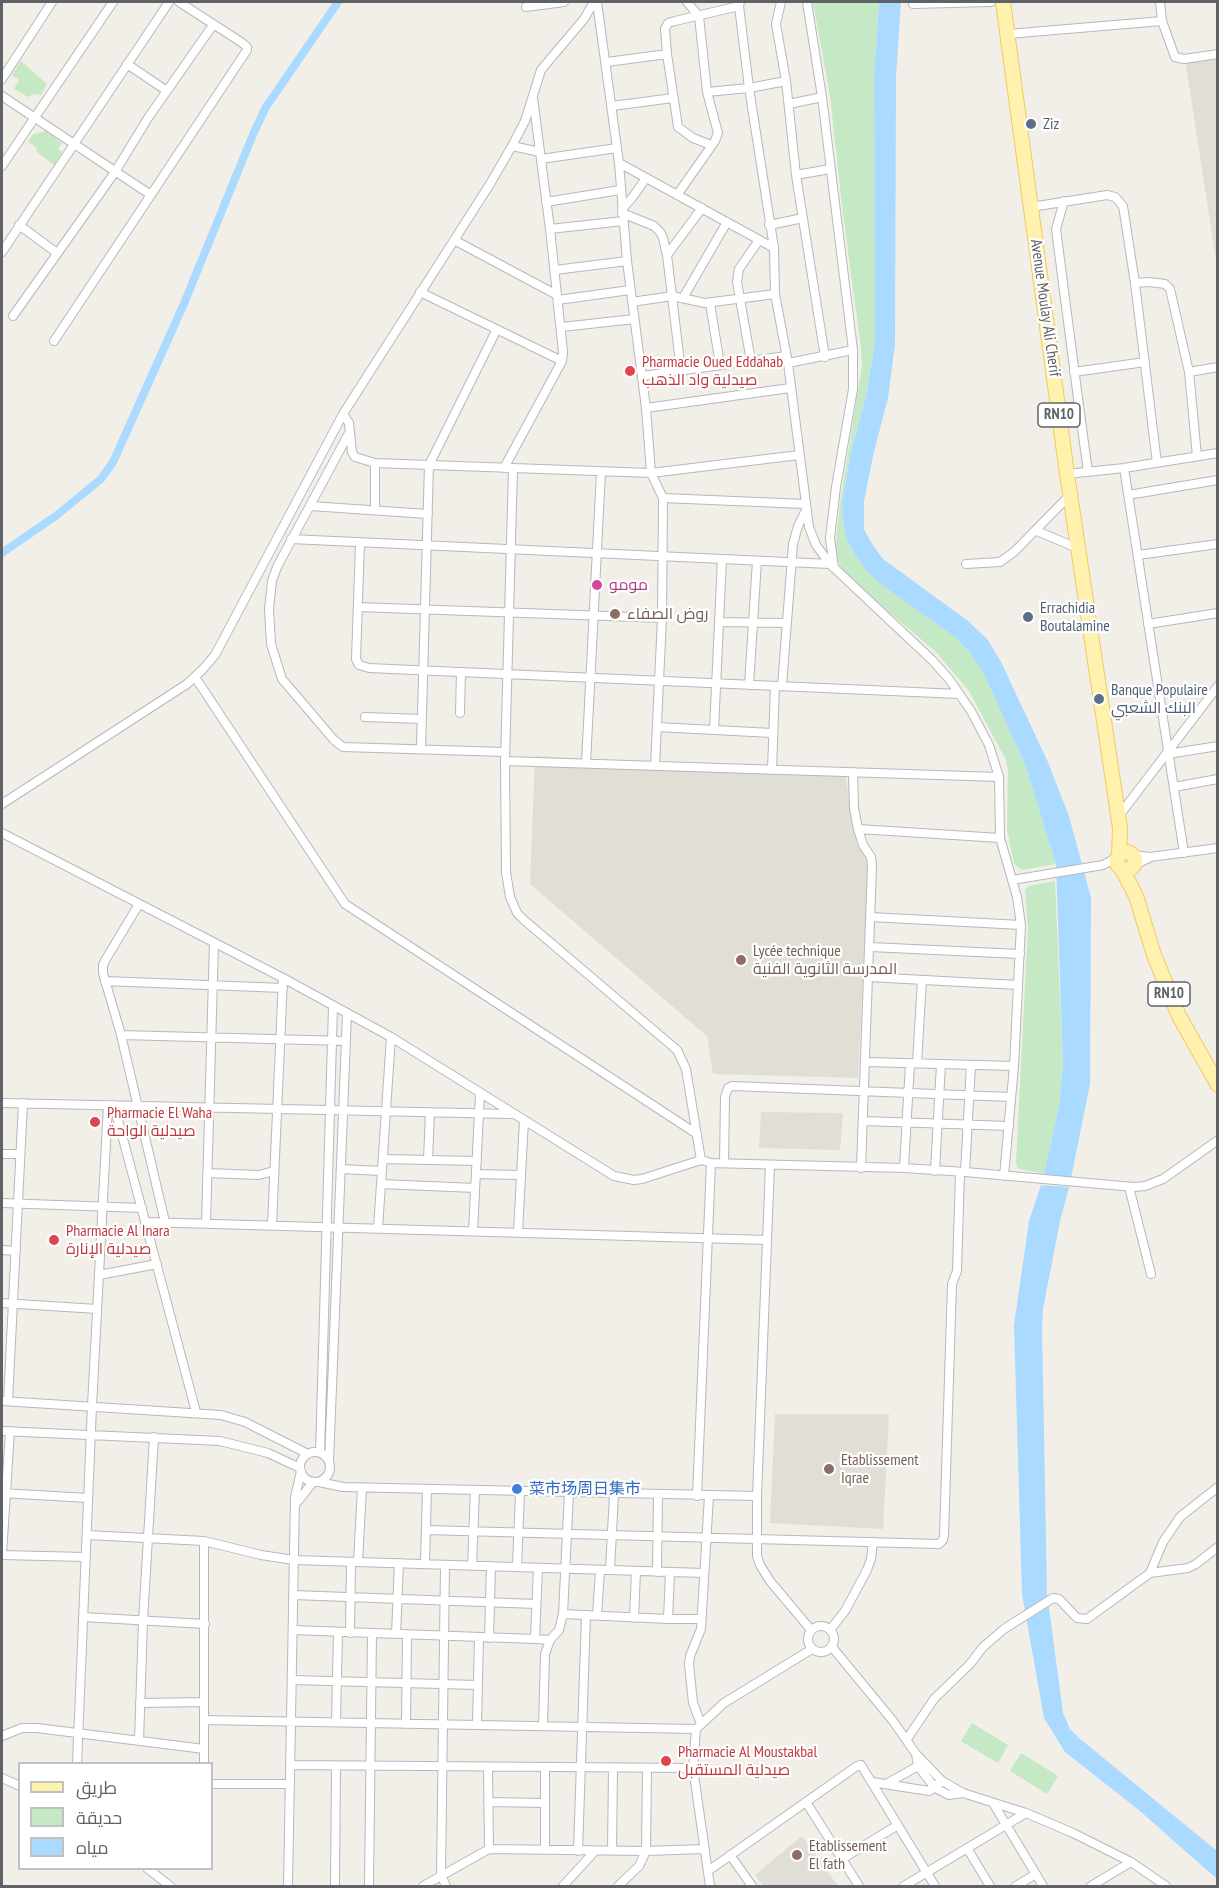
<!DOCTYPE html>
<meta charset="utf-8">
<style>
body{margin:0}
#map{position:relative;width:1219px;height:1888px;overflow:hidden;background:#f1efe8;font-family:"PT Sans Narrow",Cairo,sans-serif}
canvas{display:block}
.frame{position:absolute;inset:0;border:3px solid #5f6368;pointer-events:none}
.legend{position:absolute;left:18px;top:1762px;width:195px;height:108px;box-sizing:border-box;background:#fff;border:2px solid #bfc1c3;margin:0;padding:8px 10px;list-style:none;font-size:18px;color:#5f6368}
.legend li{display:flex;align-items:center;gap:12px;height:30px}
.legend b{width:30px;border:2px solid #bfc1c3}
</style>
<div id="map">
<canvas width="1219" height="1888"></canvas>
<div class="frame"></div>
<ul class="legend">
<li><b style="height:8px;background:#fff2af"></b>طريق</li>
<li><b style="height:16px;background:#c5e8c5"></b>حديقة</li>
<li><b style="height:16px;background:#aadaff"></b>مياه</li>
</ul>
</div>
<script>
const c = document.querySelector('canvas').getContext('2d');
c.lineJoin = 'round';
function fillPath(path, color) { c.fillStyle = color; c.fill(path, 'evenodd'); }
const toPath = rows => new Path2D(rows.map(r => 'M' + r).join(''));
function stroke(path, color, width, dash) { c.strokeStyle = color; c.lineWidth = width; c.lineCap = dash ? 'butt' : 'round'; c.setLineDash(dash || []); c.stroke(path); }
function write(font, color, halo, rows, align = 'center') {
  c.font = font + ' "PT Sans Narrow",Cairo,"Noto Sans SC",sans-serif'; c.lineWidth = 4.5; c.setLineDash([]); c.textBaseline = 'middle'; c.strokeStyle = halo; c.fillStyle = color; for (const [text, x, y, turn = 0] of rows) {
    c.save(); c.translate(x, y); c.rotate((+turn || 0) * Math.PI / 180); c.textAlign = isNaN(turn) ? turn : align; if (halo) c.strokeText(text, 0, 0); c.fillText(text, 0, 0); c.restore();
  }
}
const education = toPath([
 [1217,55,1217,267,1185,59],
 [535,756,845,773,857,846,869,852,858,1078,713,1074,707,1036,530,884],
 [761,1112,843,1113,840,1150,759,1148],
 [775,1414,889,1414,883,1529,770,1523],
 [802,1836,838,1886,763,1886,755,1875]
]);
const green = toPath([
 [813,2,879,2,874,77,875,342,866,396,851,451,842,503,843,522,847,541,857,558,883,586,956,638,971,654,984,674,1026,767,1056,864,1022,870,1014,864,1007,829,1008,769,1005,758,969,691,936,652,843,573,835,552,840,503,862,365,861,348,843,214,830,96],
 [21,61,47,84,41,95,34,94,28,97,14,89,19,80,12,75],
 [46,131,62,143,58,149,62,152,54,165,36,151,37,148,28,142,33,134],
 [1055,881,1063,1064,1059,1106,1044,1174,1020,1169,1017,1167,1016,1162,1028,928,1025,890,1029,886],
 [972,1723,1008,1745,998,1763,961,1741],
 [1021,1753,1058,1776,1047,1794,1010,1771]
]);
const water = toPath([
 [879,2,901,2,896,77,895,345,888,398,873,456,864,501,864,529,872,544,883,559,968,621,988,640,1001,662,1047,760,1069,816,1091,898,1090,1084,1071,1178,1044,1174,1059,1106,1063,1064,1056,864,1026,767,984,674,971,654,956,638,883,586,869,573,857,558,847,541,843,522,842,503,851,451,866,396,875,342,874,77],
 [1041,1185,1069,1187,1060,1221,1043,1309,1042,1327,1047,1593,1063,1713,1070,1729,1079,1738,1217,1851,1217,1879,1140,1811,1065,1752,1044,1718,1022,1594,1014,1325,1029,1221]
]);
const canal = toPath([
 [2,553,57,515,101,479,113,462,183,306,254,132,266,107,338,2]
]);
const street = toPath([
 [597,2,619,163,627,261,646,408,651,473,663,498,662,618,655,766],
 [740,2,739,6,749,88,774,248,775,294,788,363,809,527,816,545,830,564,932,660,949,679,971,711,989,745,999,777,1000,838,1017,897,1021,925,1014,1066,1004,1176],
 [781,2,776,24,786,81,796,175,825,357],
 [807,2,822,97,853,350,853,389,836,487,830,538,834,568],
 [1160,2,1162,21,1175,57,1184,59,1218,54],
 [913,4,991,2],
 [526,7,564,2],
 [1008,34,1162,21],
 [607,62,667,54],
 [127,64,167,91],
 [2,79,52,2],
 [707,92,749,88,786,81],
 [2,96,151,195],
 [789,104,822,97],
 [612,106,673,98],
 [711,145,693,138,678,127,667,54,665,29,668,23,675,21,739,6],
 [512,146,540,152],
 [541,159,617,148],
 [619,163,774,248],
 [2,166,113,2],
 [796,175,830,169],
 [677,195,715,141,718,133,707,92,699,16,687,2],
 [1064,201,1056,229,1079,406],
 [546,202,620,190],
 [1031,207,1107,195,1115,197,1123,206,1135,283,1157,463],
 [622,209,632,198,646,178],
 [622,213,654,226,660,232,663,238,667,255,681,371],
 [19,225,57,253],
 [769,225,803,218],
 [550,229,623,221],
 [454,240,557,295],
 [2,252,169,2],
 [667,255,702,208],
 [555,270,627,261],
 [1135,283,1149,282,1165,284,1170,289,1189,372,1197,456],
 [420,292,562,361],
 [683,298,727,222],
 [558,300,630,290],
 [632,302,672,296,705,303,775,294],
 [710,303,720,365],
 [13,316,115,172,148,118,213,25],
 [562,327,634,319],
 [54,341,247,50,247,47,241,42,179,2],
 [751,361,737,282,739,269,759,240],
 [788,363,853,350],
 [1074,372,1145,362],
 [1189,372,1218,367],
 [642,376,786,356],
 [646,408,790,388],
 [1058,408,1079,406,1088,472],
 [343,414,349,423,352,452,355,457,375,463,651,473,799,455],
 [349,433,277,567,272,581,269,609,271,644,282,679,334,740,343,747,505,752],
 [504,468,562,361,563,352,550,229,533,98],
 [513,468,505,761,506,872,510,897,517,913,524,920,677,1050,686,1069,701,1160],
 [1124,468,1184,853],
 [1067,474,1124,468,1218,453],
 [1128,495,1218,480],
 [663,498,805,504],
 [310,506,428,514],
 [375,510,375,463],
 [1037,531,1077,548],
 [291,539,830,564],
 [360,543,356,659,359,665,369,668,959,694],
 [1138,555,1218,544],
 [966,564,1000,562,1014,552,1070,495],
 [358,607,662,618],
 [719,622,787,623],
 [1148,624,1218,613],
 [195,677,345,904,697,1134],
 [749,685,757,561],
 [782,686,793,544,798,526,806,510],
 [460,713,461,672],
 [365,717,422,719],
 [657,727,772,733],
 [714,730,722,559],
 [421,748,429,465,496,331],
 [1168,754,1218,746],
 [505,761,999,777],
 [586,763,601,472],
 [772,770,775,686],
 [853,772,854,808,858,829,863,845,871,857,872,866,861,1168],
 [1174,787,1218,779],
 [2,804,187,684,202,670,215,655,343,414,490,184,512,146,525,121,541,70,584,19,594,2],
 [1118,817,1218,686],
 [858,829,1000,838],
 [2,833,283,978,391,1037,614,1176,634,1180,642,1179,701,1160,711,1163,904,1168,965,1172,1134,1187,1145,1186,1163,1179,1218,1140],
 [1133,855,1150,857,1218,848],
 [1135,865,1149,858],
 [1012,880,1103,865,1118,857],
 [139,904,106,959,103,965,103,973,121,1035,165,1222],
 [871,917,1021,925],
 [870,947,1020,954],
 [868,977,1018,985],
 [105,981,283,988],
 [121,1035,346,1041],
 [867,1062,1014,1066],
 [917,1063,922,980],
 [2,1103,511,1114],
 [114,1105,196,1412],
 [863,1121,1009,1126],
 [2,1154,20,1154],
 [383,1159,477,1161],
 [428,1160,430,1112],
 [724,1163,725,1097,728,1088,732,1086,1011,1097],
 [770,1165,757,1496,757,1556,760,1565,770,1581,811,1630],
 [904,1168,910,1063],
 [341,1169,382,1171],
 [935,1171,941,1064],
 [965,1172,971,1065],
 [207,1173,259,1175,274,1171],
 [476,1174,521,1175],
 [381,1184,475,1188],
 [1129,1187,1151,1274],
 [2,1203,142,1208],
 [145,1222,767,1240],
 [206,1223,214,943],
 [272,1225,283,978],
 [378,1228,391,1037],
 [473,1231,480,1094],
 [518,1232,524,1120],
 [2,1250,16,1251],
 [99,1275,157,1264],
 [2,1303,97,1309],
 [2,1401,221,1415,245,1422,308,1454],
 [8,1401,23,1103],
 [2,1431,220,1441,268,1453,300,1468],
 '300 1467a15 15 0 1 1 30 0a15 15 0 1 1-30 0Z',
 [320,1453,333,1007],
 [329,1461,347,1014],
 [319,1482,343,1487,757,1496],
 [2,1493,88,1498],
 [569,1493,563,1614,668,1619,701,1619],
 [697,1496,711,1163],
 [295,1505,313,1482],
 [426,1530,939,1544,943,1540,944,1535,952,1284,957,1271,960,1172],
 [87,1535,204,1541,204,1749],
 [204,1541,261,1555,294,1560,704,1573],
 [2,1554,10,1431],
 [2,1555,85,1557],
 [358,1562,362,1488],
 [425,1564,427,1489],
 [445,1565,441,1875,446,1886],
 [472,1566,475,1490],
 [517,1567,520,1492],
 [538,1568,535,1639,550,1640,545,1654,543,1726],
 [610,1570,614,1494],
 [657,1572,658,1495],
 [1150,1573,1163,1542,1180,1517,1218,1487],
 [293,1595,536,1604],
 [597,1615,600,1570],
 [83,1617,205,1624],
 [634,1618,636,1571],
 [668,1619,670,1572],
 '808 1639a13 13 0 1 1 26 0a13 13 0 1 1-26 0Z',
 [293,1630,535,1639],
 [830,1630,845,1611,867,1570,871,1559,873,1542],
 [350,1633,351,1562],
 [396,1634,399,1563],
 [489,1638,491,1566],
 [550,1640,559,1630,563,1614],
 [832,1647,893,1721,916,1754,942,1781,963,1793,1026,1813,1073,1833,1131,1862,1166,1886],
 [292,1680,478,1685],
 [140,1703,204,1702],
 [204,1720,696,1729],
 [336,1722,338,1632],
 [406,1724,407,1635],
 [701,1724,693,1703,689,1664,690,1656,701,1629,709,1496],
 [477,1725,479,1638],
 [2,1736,22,1728,37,1728,204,1749,204,1764],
 [907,1739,934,1699,970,1664,983,1647,1004,1629,1053,1598,1059,1599,1077,1618,1087,1619,1150,1573,1188,1568,1196,1564,1218,1547],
 [139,1741,143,1621,154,1437],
 [916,1754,918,1766,935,1788,949,1795,963,1793],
 [77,1764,92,1406,108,1105],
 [290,1765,693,1768],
 [488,1767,489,1849],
 [545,1767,545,1850],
 [2,1778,20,1786],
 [872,1782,929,1791,942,1781],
 [212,1784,290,1784],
 [886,1784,918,1766],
 [488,1802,545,1803],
 [806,1802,859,1886],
 [993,1803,1043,1886],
 [967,1848,990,1886],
 [578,1851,586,1615],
 [612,1851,613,1768],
 [730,1855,752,1886],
 [842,1859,898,1825],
 [147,1868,170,1886],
 [708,1871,857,1766,861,1765,935,1886],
 [288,1886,295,1497,301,1471],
 [335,1886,336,1766],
 [369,1886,372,1633],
 [423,1886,489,1849,646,1851,704,1849],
 [563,1886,595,1851],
 [618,1886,639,1866,646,1851,647,1768],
 [710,1886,693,1768,696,1729,724,1703,812,1649],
 [904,1886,1026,1813],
 [1016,1886,1036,1874],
 [1091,1886,1131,1862]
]);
const primary = toPath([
 [1003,2,1067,474,1120,828,1119,856],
 '1117 861a9 9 0 1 1 18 0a9 9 0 1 1-18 0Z',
 [1122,869,1136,896,1154,955,1179,1016,1218,1085]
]);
const markers = [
 [1031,124,6,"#5c6f8a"],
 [630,371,6,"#e0444e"],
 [597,585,6,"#d1479c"],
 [615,614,6,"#8d6e63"],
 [1028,617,6,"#5c6f8a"],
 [1099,699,6,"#5c6f8a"],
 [741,960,6,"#8d6e63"],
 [95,1122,6,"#e0444e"],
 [54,1240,6,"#e0444e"],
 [829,1469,6,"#8d6e63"],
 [517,1489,6,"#3f7fe0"],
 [666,1761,6,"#e0444e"],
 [797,1855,6,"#8d6e63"]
];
const shields = [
 [1059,415,42],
 [1169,994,42]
];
const shieldNames = [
 ["RN10",1059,415],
 ["RN10",1169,994]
];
const serviceNames = [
 ["Ziz",1043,124],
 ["Errachidia",1040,608],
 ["Boutalamine",1040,626],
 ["Banque Populaire",1111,690],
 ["البنك الشعبي",1111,708]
];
const streetNames = [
 ["Avenue Moulay Ali Cherif",1045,308,82]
];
const healthNames = [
 ["Pharmacie Oued Eddahab",642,362],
 ["صيدلية واد الذهب",642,380],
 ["Pharmacie El Waha",107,1113],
 ["صيدلية الواحة",107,1131],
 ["Pharmacie Al Inara",66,1231],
 ["صيدلية الإنارة",66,1249],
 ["Pharmacie Al Moustakbal",678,1752],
 ["صيدلية المستقبل",678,1770]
];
const hotelNames = [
 ["مومو",609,585]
];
const educationNames = [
 ["روض الصفاء",627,614],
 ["Lycée technique",753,951],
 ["المدرسة الثانوية الفنية",753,969],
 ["Etablissement",841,1460],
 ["Iqrae",841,1478],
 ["Etablissement",809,1846],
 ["El fath",809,1864]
];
const shopNames = [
 ["菜市场周日集市",529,1489]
];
fillPath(education, '#e1ded6');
fillPath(green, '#c5e8c5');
fillPath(water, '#aadaff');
stroke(canal, '#aadaff', 8);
stroke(street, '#b5b8bc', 10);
stroke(primary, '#f2c960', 16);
stroke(street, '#fff', 8);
stroke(primary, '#fff2af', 14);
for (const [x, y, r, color] of markers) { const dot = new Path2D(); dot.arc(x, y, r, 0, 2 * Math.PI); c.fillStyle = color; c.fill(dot); stroke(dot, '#fff', 2); }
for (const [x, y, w] of shields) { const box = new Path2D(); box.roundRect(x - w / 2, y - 12, w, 24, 4.5); c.fillStyle = '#fff'; c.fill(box); stroke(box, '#5f6368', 1.5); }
write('bold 15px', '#5f6368', null, shieldNames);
write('16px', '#4e5e75', '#fff', serviceNames, 'left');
write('16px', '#5f6368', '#fff', streetNames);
write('16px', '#be3a42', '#fff', healthNames, 'left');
write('16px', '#b23c85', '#fff', hotelNames, 'left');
write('16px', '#785e54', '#fff', educationNames, 'left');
write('16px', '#366cbe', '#fff', shopNames, 'left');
</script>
